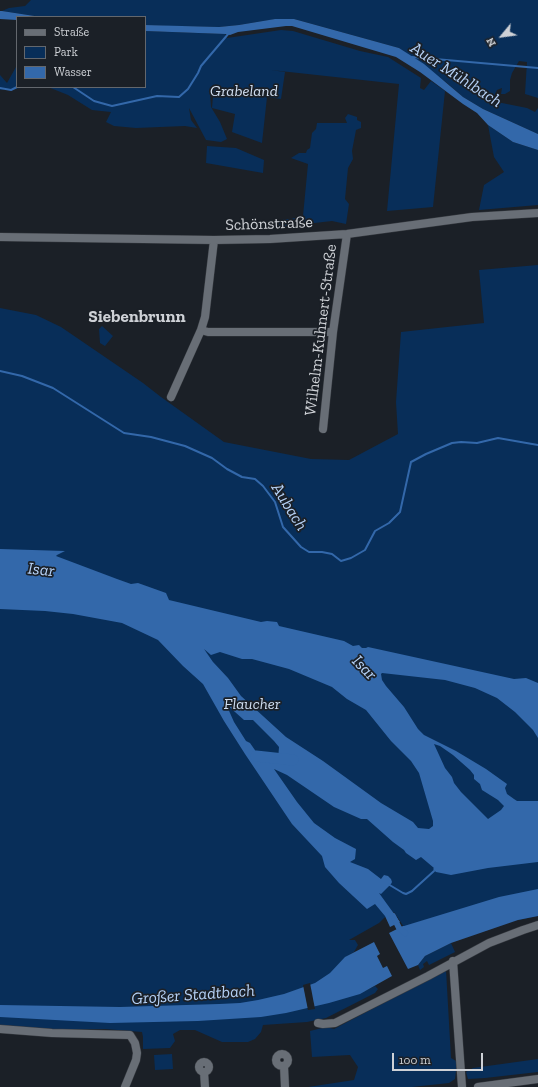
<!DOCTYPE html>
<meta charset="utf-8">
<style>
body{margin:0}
#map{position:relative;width:538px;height:1087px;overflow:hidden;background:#1b2027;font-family:"Zilla Slab",serif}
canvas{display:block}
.legend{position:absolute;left:16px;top:16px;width:130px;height:72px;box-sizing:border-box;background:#1b2027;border:1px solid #63676d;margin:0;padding:5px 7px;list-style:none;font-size:12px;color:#ced1d6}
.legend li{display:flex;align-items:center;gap:8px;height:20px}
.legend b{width:20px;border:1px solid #63676d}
.north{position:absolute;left:482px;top:16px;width:40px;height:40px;-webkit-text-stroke:3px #1b2027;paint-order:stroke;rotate:241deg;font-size:11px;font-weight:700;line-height:16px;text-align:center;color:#ced1d6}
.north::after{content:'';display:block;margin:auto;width:14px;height:18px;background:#ced1d6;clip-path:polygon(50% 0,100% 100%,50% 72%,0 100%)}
.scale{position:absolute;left:392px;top:1053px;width:91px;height:18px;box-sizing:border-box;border:2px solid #ced1d6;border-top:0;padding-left:5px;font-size:12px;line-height:14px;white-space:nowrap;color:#ced1d6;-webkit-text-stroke:3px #1b2027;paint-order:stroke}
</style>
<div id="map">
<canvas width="538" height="1087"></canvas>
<ul class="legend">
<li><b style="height:5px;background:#686e76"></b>Straße</li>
<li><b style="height:11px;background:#082e59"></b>Park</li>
<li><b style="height:11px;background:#3368aa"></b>Wasser</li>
</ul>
<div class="north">N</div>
<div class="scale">100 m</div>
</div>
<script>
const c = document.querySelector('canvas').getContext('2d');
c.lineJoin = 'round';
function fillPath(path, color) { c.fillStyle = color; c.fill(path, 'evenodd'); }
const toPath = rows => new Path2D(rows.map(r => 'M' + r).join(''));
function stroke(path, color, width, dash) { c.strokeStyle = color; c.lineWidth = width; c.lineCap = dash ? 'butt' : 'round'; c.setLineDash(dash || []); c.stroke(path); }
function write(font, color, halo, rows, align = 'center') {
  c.font = font + ' "Zilla Slab",serif'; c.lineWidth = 3.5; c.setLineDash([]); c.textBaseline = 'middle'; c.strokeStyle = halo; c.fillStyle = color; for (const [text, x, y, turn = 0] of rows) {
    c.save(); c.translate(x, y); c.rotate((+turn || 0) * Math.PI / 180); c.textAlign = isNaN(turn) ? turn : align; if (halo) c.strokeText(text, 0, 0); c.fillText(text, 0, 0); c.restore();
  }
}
const green = toPath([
 [31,0,538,0,538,98,525,94,527,62,519,61,512,73,510,80,510,91,505,94,501,94,502,88,497,90,492,101,527,108,535,112,538,108,538,134,483,109,463,97,447,83,399,48,294,19,276,19,239,25,219,27,168,26,145,25,145,17,41,17,2,11,9,8,25,6],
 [281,30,293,31,360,51,388,57,421,78,420,88,424,90,431,81,445,91,433,207,387,211,399,84,271,70,285,72,281,99,267,97,262,143,232,132,235,114,212,108,214,84,210,92,211,107,220,122,227,139,221,142,206,140,189,108,191,120,197,128,185,126,136,128,114,126,106,122,111,112,92,110,68,95,48,87,145,87,145,31,225,34,227,38],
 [17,59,17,87,32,87,0,90,0,75,7,83,16,67],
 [348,114,357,117,357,120,361,122,361,128,356,130,352,151,353,159,348,168,345,199,349,204,346,224,332,221,279,227,279,223,282,223,283,219,291,219,303,216,308,164,291,158,299,153,306,153,307,150,310,148,312,133,316,129,317,123,347,123,345,118],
 [488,125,513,142,538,150,538,205,479,210,484,185,504,172,494,157],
 [207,146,236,148,264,160,263,173,206,163],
 [538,265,538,916,518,920,432,918,404,927,394,912,384,918,379,923,349,940,355,940,358,945,354,952,346,957,365,991,375,986,378,989,375,993,326,1018,307,1022,263,1025,261,1032,255,1039,248,1042,222,1042,195,1030,180,1030,173,1034,175,1041,170,1048,143,1049,143,1037,142,1032,105,1029,52,1030,0,1027,0,308,36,315,61,327,143,383,161,397,224,442,311,459,349,460,398,434,396,402,401,332,484,323,479,270],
 [102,326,113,336,105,346,100,343,99,329],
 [451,943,455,952,429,965,427,961,423,964,424,967,420,970,418,965,425,956],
 [446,970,451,1058,456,1061,456,1071,455,1079,449,1083,412,1087,308,1087,354,1080,358,1067,350,1055,312,1057,310,1031,326,1027,334,1029],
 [172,1054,173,1069,155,1070,154,1055],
 [538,1059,538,1072,485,1078,468,1079,466,1072,473,1068]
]);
const water = toPath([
 [0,11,2,11,41,17,17,17,17,20,0,19],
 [275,19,294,19,399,48,424,64,463,97,483,109,538,134,538,150,513,142,488,125,477,113,463,104,420,72,396,57,292,26,286,26,238,32,230,35,225,34,145,31,145,25,219,27,239,25],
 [0,549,65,551,57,555,56,556,117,579,131,584,138,583,166,593,169,600,261,622,267,621,277,622,279,626,344,641,353,646,359,645,362,648,366,648,368,647,514,679,526,678,538,683,538,738,533,730,515,712,497,698,475,688,445,680,382,673,381,674,382,680,386,686,404,707,418,729,424,735,456,751,486,769,507,784,505,788,507,794,514,799,517,801,538,801,538,862,488,868,451,875,436,872,433,869,434,868,421,857,416,860,406,853,404,850,393,842,367,819,361,819,334,807,287,775,274,769,297,802,314,823,335,838,356,849,355,859,350,862,368,869,381,879,384,875,388,876,391,879,392,882,391,884,381,894,379,893,400,922,390,927,385,916,375,904,367,909,339,883,325,867,322,856,292,824,245,754,224,721,203,684,183,666,158,640,122,623,73,614,45,611,0,609],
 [204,649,211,655,220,652,242,659,252,659,289,669,332,687,347,699,366,710,391,741,411,761,419,773,433,821,433,826,429,829,418,828,413,822,381,803,323,761,286,737,241,696,228,678,213,662],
 [226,704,244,720,253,720,274,741,279,747,278,760,261,756,257,753,250,743,246,741,234,722],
 [434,744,440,746,453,755,470,770,474,775,474,779,480,784,482,790,498,800,504,806,501,810,488,819,461,792,454,783,452,777,445,768],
 [538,889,538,916,518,920,451,943,425,956,418,965,408,969,389,933,403,926,404,926,499,897],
 [374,942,380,954,377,956,383,968,387,966,392,976,360,994,329,1003,286,1013,261,1017,198,1021,110,1023,0,1017,0,1005,120,1007,219,1004,240,1003,258,1000,284,994,315,983,330,973,345,957]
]);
const pier = toPath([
 [310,983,315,1009,308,1010,303,985]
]);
const stream = toPath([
 [412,57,538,68],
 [73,87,94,101,112,106,157,96,179,97,188,89,198,73,201,66,229,33],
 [0,88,11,90,17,87],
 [0,371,22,376,53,388,124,433,151,437,185,446,212,458,227,469,242,477,255,479,263,486,275,502,283,527,301,547,309,552,322,552,332,554,341,561,351,558,365,550,375,531,389,523,400,512,411,462,426,454,452,443,461,442,477,443,498,438,538,445],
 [388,884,403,893,406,894,412,891,434,871]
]);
const canal = toPath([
 [393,916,399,928,405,933]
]);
const river = toPath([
 [256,756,293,760]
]);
const minor = toPath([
 [0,237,214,240,270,239,347,234,472,217,538,213],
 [201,330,208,332,333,332],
 [171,397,201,330,205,317,214,240],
 [323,429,333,332,347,234],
 [453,961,462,1087],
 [318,1023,323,1024,335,1023,428,976,489,943,523,930,538,925],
 [0,1029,52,1033,130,1035,135,1043,137,1053,136,1060,125,1087],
 '276 1060a6 6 0 1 1 12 0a6 6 0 1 1-12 0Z',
 '199 1067a5 5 0 1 1 10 0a5 5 0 1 1-10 0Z',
 [284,1066,285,1087],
 [204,1072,205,1087],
 [478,1087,538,1079]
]);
const parkNames = [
 ["Grabeland",244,91],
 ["Flaucher",252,704]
];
const streetNames = [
 ["Schönstraße",269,224,-2],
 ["Wilhelm-Kuhnert-Straße",321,330,-83]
];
const waterNames = [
 ["Auer Mühlbach",456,75,33],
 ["Aubach",289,507,58],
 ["Isar",41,570,6],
 ["Isar",364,668,46],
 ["Großer Stadtbach",193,995,-4]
];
const neighbourhoodNames = [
 ["Siebenbrunn",137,317]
];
fillPath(green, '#082e59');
fillPath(water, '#3368aa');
fillPath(pier, '#1b2027');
stroke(stream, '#3368aa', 2);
stroke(canal, '#3368aa', 6);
stroke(river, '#3368aa', 11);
stroke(minor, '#363a40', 9);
stroke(minor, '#686e76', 8);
write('italic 16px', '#d1dff2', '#1b2027', parkNames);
write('16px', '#ced1d6', '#1b2027', streetNames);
write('italic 17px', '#b5d1f6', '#1b2027', waterNames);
write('bold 17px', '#ced1d6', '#1b2027', neighbourhoodNames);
</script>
